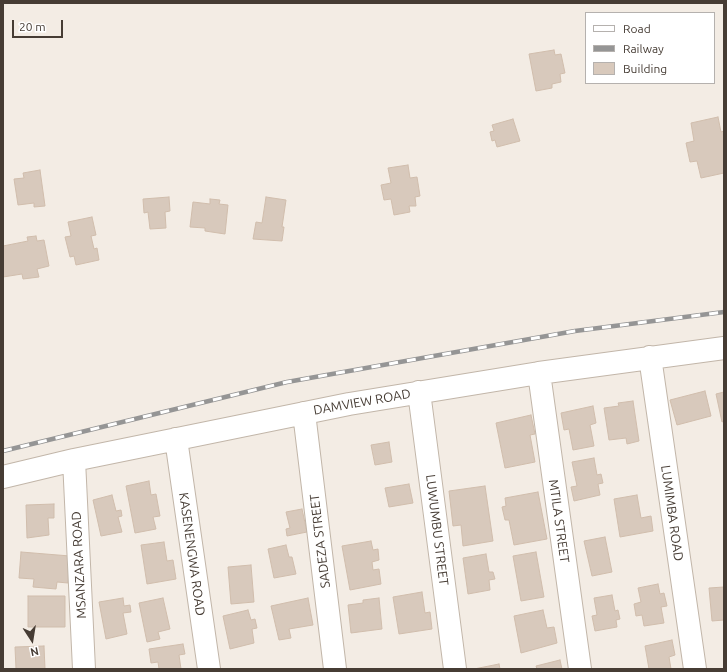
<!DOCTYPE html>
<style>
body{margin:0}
#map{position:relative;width:727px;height:672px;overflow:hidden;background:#f3ece4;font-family:Ubuntu,sans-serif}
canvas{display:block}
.frame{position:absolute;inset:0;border:4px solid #463c34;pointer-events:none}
.legend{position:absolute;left:585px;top:12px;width:130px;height:72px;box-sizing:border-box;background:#fff;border:1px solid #b5b1ae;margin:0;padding:5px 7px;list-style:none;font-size:12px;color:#463c34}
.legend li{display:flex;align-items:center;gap:8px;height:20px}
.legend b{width:20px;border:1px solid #b5b1ae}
.north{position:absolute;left:12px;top:620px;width:40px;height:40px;-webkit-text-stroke:3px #fff;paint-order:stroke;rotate:168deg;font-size:11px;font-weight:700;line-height:16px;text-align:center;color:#463c34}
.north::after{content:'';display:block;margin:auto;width:14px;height:18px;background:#463c34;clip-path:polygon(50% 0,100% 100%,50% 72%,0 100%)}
.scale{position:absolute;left:12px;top:20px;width:51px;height:18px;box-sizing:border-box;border:2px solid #463c34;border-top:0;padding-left:5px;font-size:12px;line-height:14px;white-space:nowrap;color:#463c34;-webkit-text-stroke:3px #fff;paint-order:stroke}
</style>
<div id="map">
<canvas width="727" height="672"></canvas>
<div class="frame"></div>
<ul class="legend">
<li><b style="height:5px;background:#fff"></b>Road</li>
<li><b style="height:5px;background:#959595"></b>Railway</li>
<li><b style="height:11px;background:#d8c9bc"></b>Building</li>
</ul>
<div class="north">N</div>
<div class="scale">20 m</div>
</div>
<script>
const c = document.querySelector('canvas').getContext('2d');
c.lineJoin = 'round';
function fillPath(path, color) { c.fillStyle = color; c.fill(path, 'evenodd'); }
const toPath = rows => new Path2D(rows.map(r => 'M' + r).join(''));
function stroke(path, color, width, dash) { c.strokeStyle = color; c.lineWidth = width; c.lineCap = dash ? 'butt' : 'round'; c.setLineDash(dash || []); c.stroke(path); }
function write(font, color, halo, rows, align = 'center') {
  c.font = font + ' Ubuntu,sans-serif'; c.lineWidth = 4; c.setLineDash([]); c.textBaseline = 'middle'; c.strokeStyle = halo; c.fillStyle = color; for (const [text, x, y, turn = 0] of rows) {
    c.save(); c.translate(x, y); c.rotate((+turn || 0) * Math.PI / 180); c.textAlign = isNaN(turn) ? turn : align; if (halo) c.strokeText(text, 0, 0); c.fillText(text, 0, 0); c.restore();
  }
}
const building = toPath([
 [554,50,555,55,561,54,565,73,560,74,561,82,552,84,552,88,536,91,529,54,554,50],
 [718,117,721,132,724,131,724,173,701,178,697,161,690,162,686,143,694,141,691,123,718,117],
 [513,119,520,141,497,147,495,140,492,141,490,132,494,131,492,125,513,119],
 [408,165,410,178,417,177,420,196,415,197,416,206,409,206,410,212,394,215,391,199,384,200,381,185,391,183,388,168,408,165],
 [40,170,45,206,34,207,34,203,18,205,14,179,24,178,23,173,40,170],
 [169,197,170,211,165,212,166,228,150,229,148,212,144,213,143,199,169,197],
 [266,197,286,200,282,227,284,227,282,241,253,239,256,222,262,223,266,197],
 [210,199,220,200,219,204,228,205,225,234,205,231,205,228,190,227,193,202,210,204,210,199],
 [92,217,96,235,91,236,94,249,97,248,99,260,76,265,74,256,70,257,65,237,71,236,68,222,92,217],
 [36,236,37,241,44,240,49,266,37,269,39,277,23,279,22,274,3,277,3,246,28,241,27,237,36,236],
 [705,391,711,416,677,425,670,400,705,391],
 [724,392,724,421,722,422,716,394,724,392],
 [633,401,639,441,627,444,626,438,609,440,604,408,619,406,618,403,633,401],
 [593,406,596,423,590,425,594,446,573,450,569,429,564,430,561,413,593,406],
 [531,415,535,434,530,435,535,462,505,468,496,423,531,415],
 [389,442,392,462,375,465,371,445,389,442],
 [594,458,597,475,601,474,603,483,598,484,600,495,574,501,571,487,577,486,572,462,594,458],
 [149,481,151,495,156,494,160,516,153,517,156,529,135,533,126,486,149,481],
 [409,484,413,503,389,507,385,488,409,484],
 [485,486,493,541,463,546,461,525,453,526,449,491,485,486],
 [538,492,547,539,514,545,509,520,505,520,502,507,506,506,505,498,538,492],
 [112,495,116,511,121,510,122,516,118,517,122,532,101,536,93,500,112,495],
 [637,495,641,518,651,516,653,531,620,537,614,499,637,495],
 [54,504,54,518,48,518,49,535,27,538,26,505,54,504],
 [302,509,307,532,287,536,286,529,290,528,286,512,302,509],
 [605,537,612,572,592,576,584,541,605,537],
 [371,541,373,550,378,549,379,560,372,562,373,570,379,569,381,584,350,590,342,546,371,541],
 [164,542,167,561,173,560,176,579,147,584,141,545,164,542],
 [286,545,289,557,292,557,296,574,274,578,268,549,286,545],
 [21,552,70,556,68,583,57,582,56,589,33,587,34,579,19,578,21,552],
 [536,552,544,597,521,601,513,556,536,552],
 [486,554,489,572,493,572,495,579,489,580,490,590,468,594,463,558,486,554],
 [251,565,254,602,231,604,228,567,251,565],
 [658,584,660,594,664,593,667,606,661,607,664,623,644,626,642,615,636,616,634,604,641,602,638,588,658,584],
 [724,587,724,620,712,621,709,588,724,587],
 [422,592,425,613,430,612,432,629,399,634,393,597,422,592],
 [612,595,615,611,618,610,620,619,616,620,617,627,595,631,592,616,597,615,594,598,612,595],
 [28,596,65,596,65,627,28,627,28,596],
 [123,598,124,606,130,605,131,612,123,613,127,634,106,639,99,602,123,598],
 [163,598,170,629,158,632,160,639,147,642,139,603,163,598],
 [308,598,313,625,289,629,291,638,279,640,271,606,308,598],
 [379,598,382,629,351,633,348,605,363,603,363,600,379,598],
 [248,610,251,620,255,619,257,628,252,629,254,643,230,649,223,616,248,610],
 [543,610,547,628,554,627,557,643,521,653,514,616,543,610],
 [672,640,675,655,669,657,671,669,649,669,645,646,672,640],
 [183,644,185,654,179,655,181,669,159,669,158,662,151,663,149,649,183,644],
 [44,646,45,669,16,669,15,647,44,646],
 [560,660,562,669,537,669,536,666,560,660],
 [499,664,500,669,474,669,499,664]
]);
const minor = toPath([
 [650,357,695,669],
 [539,373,580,669],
 [419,392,455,669],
 [304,413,335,669],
 [176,439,209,669],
 [74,460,84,669],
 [3,477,74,460,349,404,539,373,724,348]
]);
const rail = toPath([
 [3,451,287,382,575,331,724,312]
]);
const streetNames = [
 ["DAMVIEW ROAD",362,402,-10],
 ["LUMIMBA ROAD",672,513,82],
 ["MTILA STREET",559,521,82],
 ["LUWUMBU STREET",437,530,83],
 ["SADEZA STREET",320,541,-97],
 ["KASENENGWA ROAD",192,554,82],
 ["MSANZARA ROAD",79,565,-93]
];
fillPath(building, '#d8c9bc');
stroke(building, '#d0bdac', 1);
stroke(minor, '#c2b6a9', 24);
stroke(minor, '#fff', 22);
stroke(rail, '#959595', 4.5);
stroke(rail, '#fff', 3, [9]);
write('13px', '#463c34', '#fff', streetNames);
</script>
